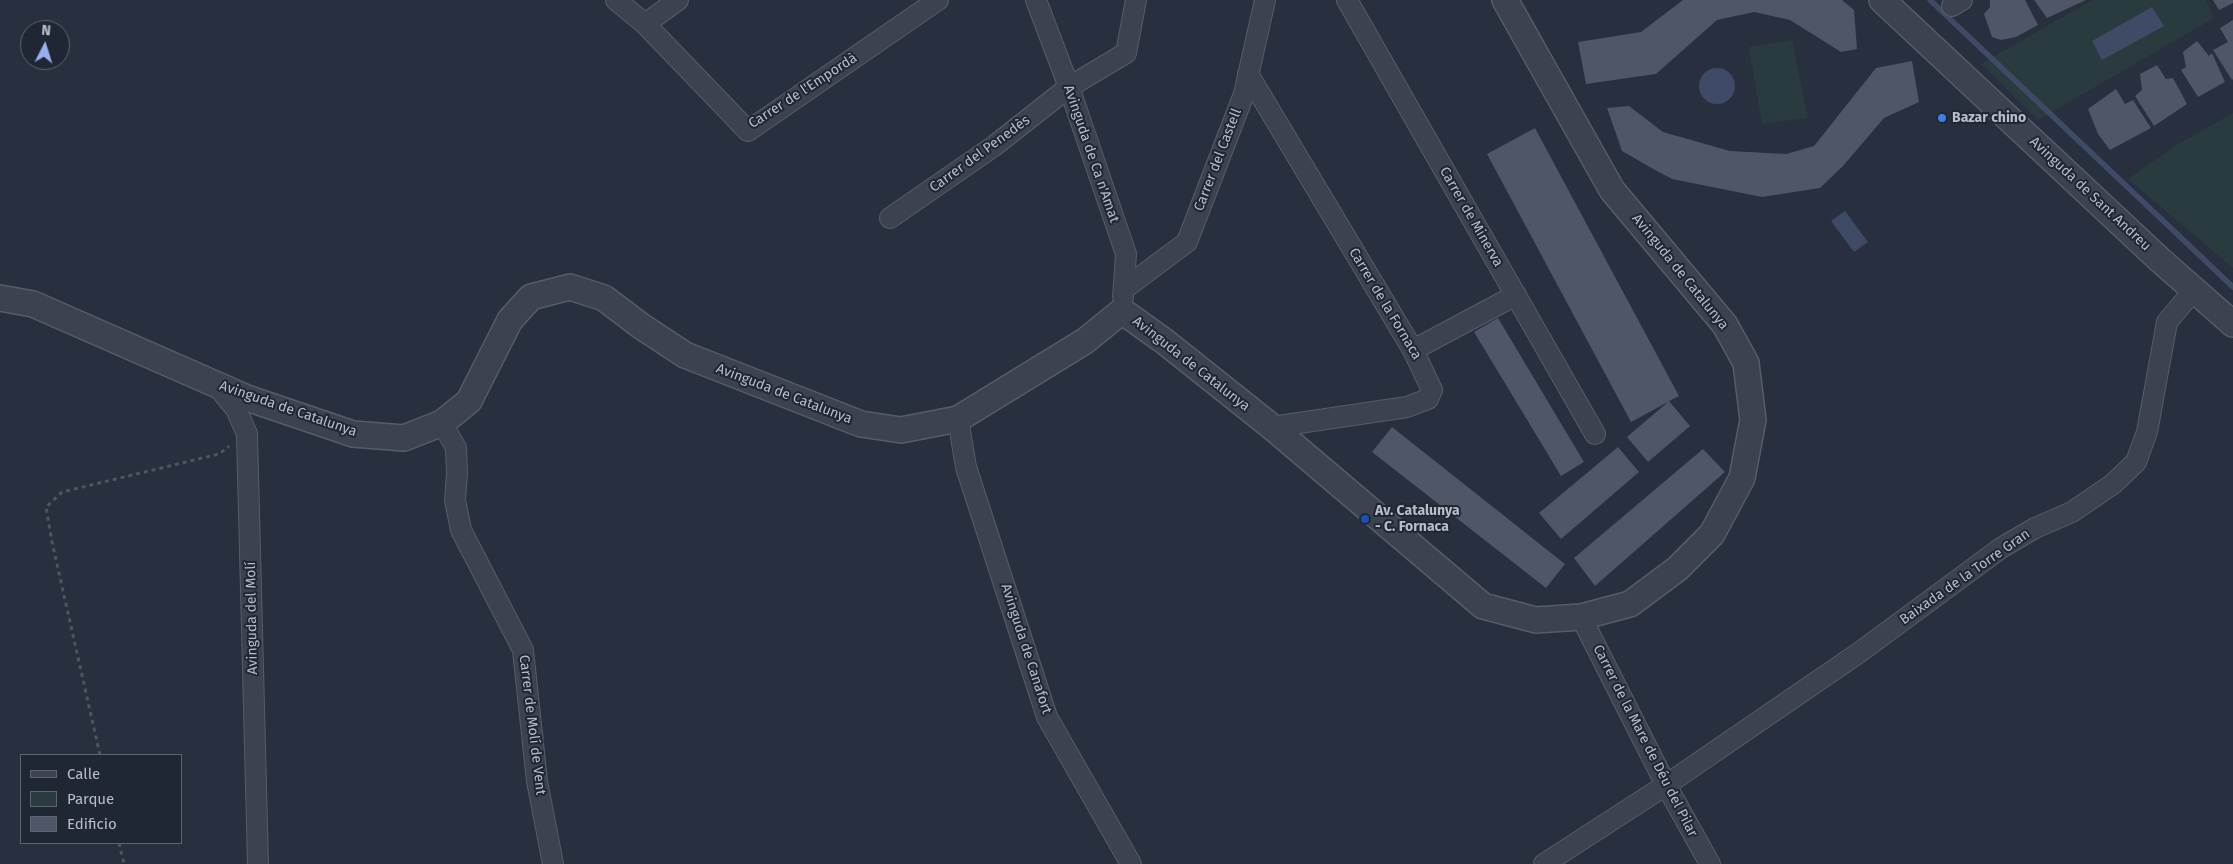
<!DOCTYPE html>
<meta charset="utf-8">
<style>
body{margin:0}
#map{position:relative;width:2233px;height:864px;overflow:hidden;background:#282f3f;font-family:"Fira Sans",sans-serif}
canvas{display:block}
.legend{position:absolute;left:20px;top:754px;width:162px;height:90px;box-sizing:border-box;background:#202734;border:1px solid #5d6370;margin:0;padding:6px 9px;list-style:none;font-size:15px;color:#b8bdc9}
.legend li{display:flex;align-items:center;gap:10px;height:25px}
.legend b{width:25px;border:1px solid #5d6370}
.north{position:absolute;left:20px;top:20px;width:50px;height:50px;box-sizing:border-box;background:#202734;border:1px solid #5d6370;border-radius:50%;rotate:5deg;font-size:14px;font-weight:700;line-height:20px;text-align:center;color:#b8bdc9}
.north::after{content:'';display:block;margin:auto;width:18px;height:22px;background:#96b0f0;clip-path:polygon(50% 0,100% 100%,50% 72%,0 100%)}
</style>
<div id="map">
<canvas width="2233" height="864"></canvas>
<ul class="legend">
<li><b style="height:6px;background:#3c424f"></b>Calle</li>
<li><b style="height:14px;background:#2a3b40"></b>Parque</li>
<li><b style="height:14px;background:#4e5667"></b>Edificio</li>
</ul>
<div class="north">N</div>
</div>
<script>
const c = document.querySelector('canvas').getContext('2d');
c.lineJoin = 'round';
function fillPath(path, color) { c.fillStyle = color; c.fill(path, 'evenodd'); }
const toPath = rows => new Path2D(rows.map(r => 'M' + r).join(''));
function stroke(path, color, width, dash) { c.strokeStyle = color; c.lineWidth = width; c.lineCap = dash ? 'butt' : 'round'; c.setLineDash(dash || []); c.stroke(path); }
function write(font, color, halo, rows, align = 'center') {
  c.font = font + ' "Fira Sans",sans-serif'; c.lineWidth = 4; c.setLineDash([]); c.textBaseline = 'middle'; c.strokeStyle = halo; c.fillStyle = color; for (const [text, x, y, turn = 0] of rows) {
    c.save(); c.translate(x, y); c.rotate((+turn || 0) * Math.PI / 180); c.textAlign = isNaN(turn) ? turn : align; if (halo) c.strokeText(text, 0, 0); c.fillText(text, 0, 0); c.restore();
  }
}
const green = toPath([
 [2092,0,2206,0,2214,18,2038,120,1981,64],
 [1792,40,1808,118,1762,124,1749,47],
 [2233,113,2233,268,2128,179,2175,146]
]);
const water = toPath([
 [2152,7,2164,26,2102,60,2092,41],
 '1699 86a18 18 0 1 1 36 0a18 18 0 1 1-36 0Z',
 [1845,211,1868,242,1854,252,1831,221]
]);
const stream = toPath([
 [1930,0,2233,287]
]);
const building = toPath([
 [1683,0,1842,0,1854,10,1857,49,1841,52,1790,20,1754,12,1717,20,1656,74,1586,84,1578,42,1641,32],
 [1990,0,2025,0,2038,25,2016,37,2001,40,1992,37,1984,14,1990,7],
 [2034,0,2086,0,2047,18],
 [2213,0,2233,0,2233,3,2219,10],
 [2233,20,2233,79,2232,80,2213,50,2228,42,2220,28],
 [2197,41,2209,56,2212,53,2225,82,2198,97,2181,70,2186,67,2183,52],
 [1912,61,1919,102,1884,118,1843,166,1820,188,1762,197,1672,179,1655,170,1622,151,1607,108,1629,106,1663,132,1730,151,1786,154,1814,146,1876,68],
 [2157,65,2166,79,2173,78,2187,104,2154,126,2135,96,2142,90,2140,74],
 [2116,89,2125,104,2133,100,2151,128,2110,150,2098,134,2088,109],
 [1535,128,1679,396,1669,401,1690,426,1648,462,1627,437,1668,402,1631,422,1487,154],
 [1498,318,1584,462,1561,476,1474,332],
 [1392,427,1565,564,1546,588,1372,452],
 [1618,447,1639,472,1561,539,1539,513],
 [1703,449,1725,472,1595,586,1574,558]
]);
const path = toPath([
 [100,755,52,542,46,507,62,492,219,454,229,446],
 [119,843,124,864]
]);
const minor = toPath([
 [616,0,645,24,748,131,938,0],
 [1036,0,1069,87,1126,254,1123,297],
 [1347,0,1595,434],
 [1952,6,1962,0],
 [645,24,678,0],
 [1248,74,1413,350,1432,390,1428,399,1407,407,1272,427],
 [890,218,994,146,1069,87,1126,53,1136,0],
 [1124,289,1187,242,1244,94,1265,0],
 [1413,350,1516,295],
 [217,386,236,409,247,434,258,864],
 [958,419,966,467,1047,717,1131,864],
 [442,423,456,448,457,473,455,500,461,530,523,650,537,781,553,864],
 [1581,617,1666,785,1710,864],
 [1544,864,1666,785,1860,652,2001,548,2035,528,2072,512,2113,484,2136,462,2147,432,2167,322,2194,290]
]);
const tertiary = toPath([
 [1882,0,2160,260,2233,324],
 [0,298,33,304,247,398,353,434,404,438,442,423,469,401,510,320,531,297,570,287,604,298,641,326,685,355,861,424,901,430,958,419,1085,341,1122,311,1164,341,1272,427,1483,606,1536,620,1581,617,1630,604,1677,569,1712,534,1742,478,1753,420,1746,363,1725,325,1612,190,1505,0]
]);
const markers = [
 [1942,118,5,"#3f7fe0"],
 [1365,519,5,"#1a4fb4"]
];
const streetNames = [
 ["Carrer de l'Empordà",803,91,-33],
 ["Carrer del Penedès",980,154,-36],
 ["Avinguda de Ca n'Amat",1091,154,71],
 ["Carrer del Castell",1218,160,-69],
 ["Avinguda de Sant Andreu",2090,194,43],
 ["Carrer de Minerva",1471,217,60],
 ["Avinguda de Catalunya",1680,272,51],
 ["Carrer de la Fornaca",1385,304,59],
 ["Avinguda de Catalunya",1191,364,38],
 ["Avinguda de Catalunya",784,394,21],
 ["Avinguda de Catalunya",288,409,19],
 ["Baixada de la Torre Gran",1965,577,-35],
 ["Avinguda del Molí",252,618,-91],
 ["Avinguda de Canafort",1026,649,72],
 ["Carrer de Molí de Vent",532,725,83],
 ["Carrer de la Mare de Déu del Pilar",1645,741,63]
];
const poiNames = [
 ["Bazar chino",1952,118],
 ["Av. Catalunya",1375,511],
 ["- C. Fornaca",1375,527]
];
fillPath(green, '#2a3b40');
fillPath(water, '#3f4b66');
stroke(stream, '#3f4b66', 5.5);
fillPath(building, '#4e5667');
stroke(minor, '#565d69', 22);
stroke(tertiary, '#565d69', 28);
stroke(path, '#48585d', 3, [4, 4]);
stroke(minor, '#3c424f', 20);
stroke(tertiary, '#3c424f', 25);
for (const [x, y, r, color] of markers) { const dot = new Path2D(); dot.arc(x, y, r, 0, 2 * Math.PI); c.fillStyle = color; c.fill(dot); stroke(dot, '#202734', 2); }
write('14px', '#b8bdc9', '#202734', streetNames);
write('bold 14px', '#b8bdc9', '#202734', poiNames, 'left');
</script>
